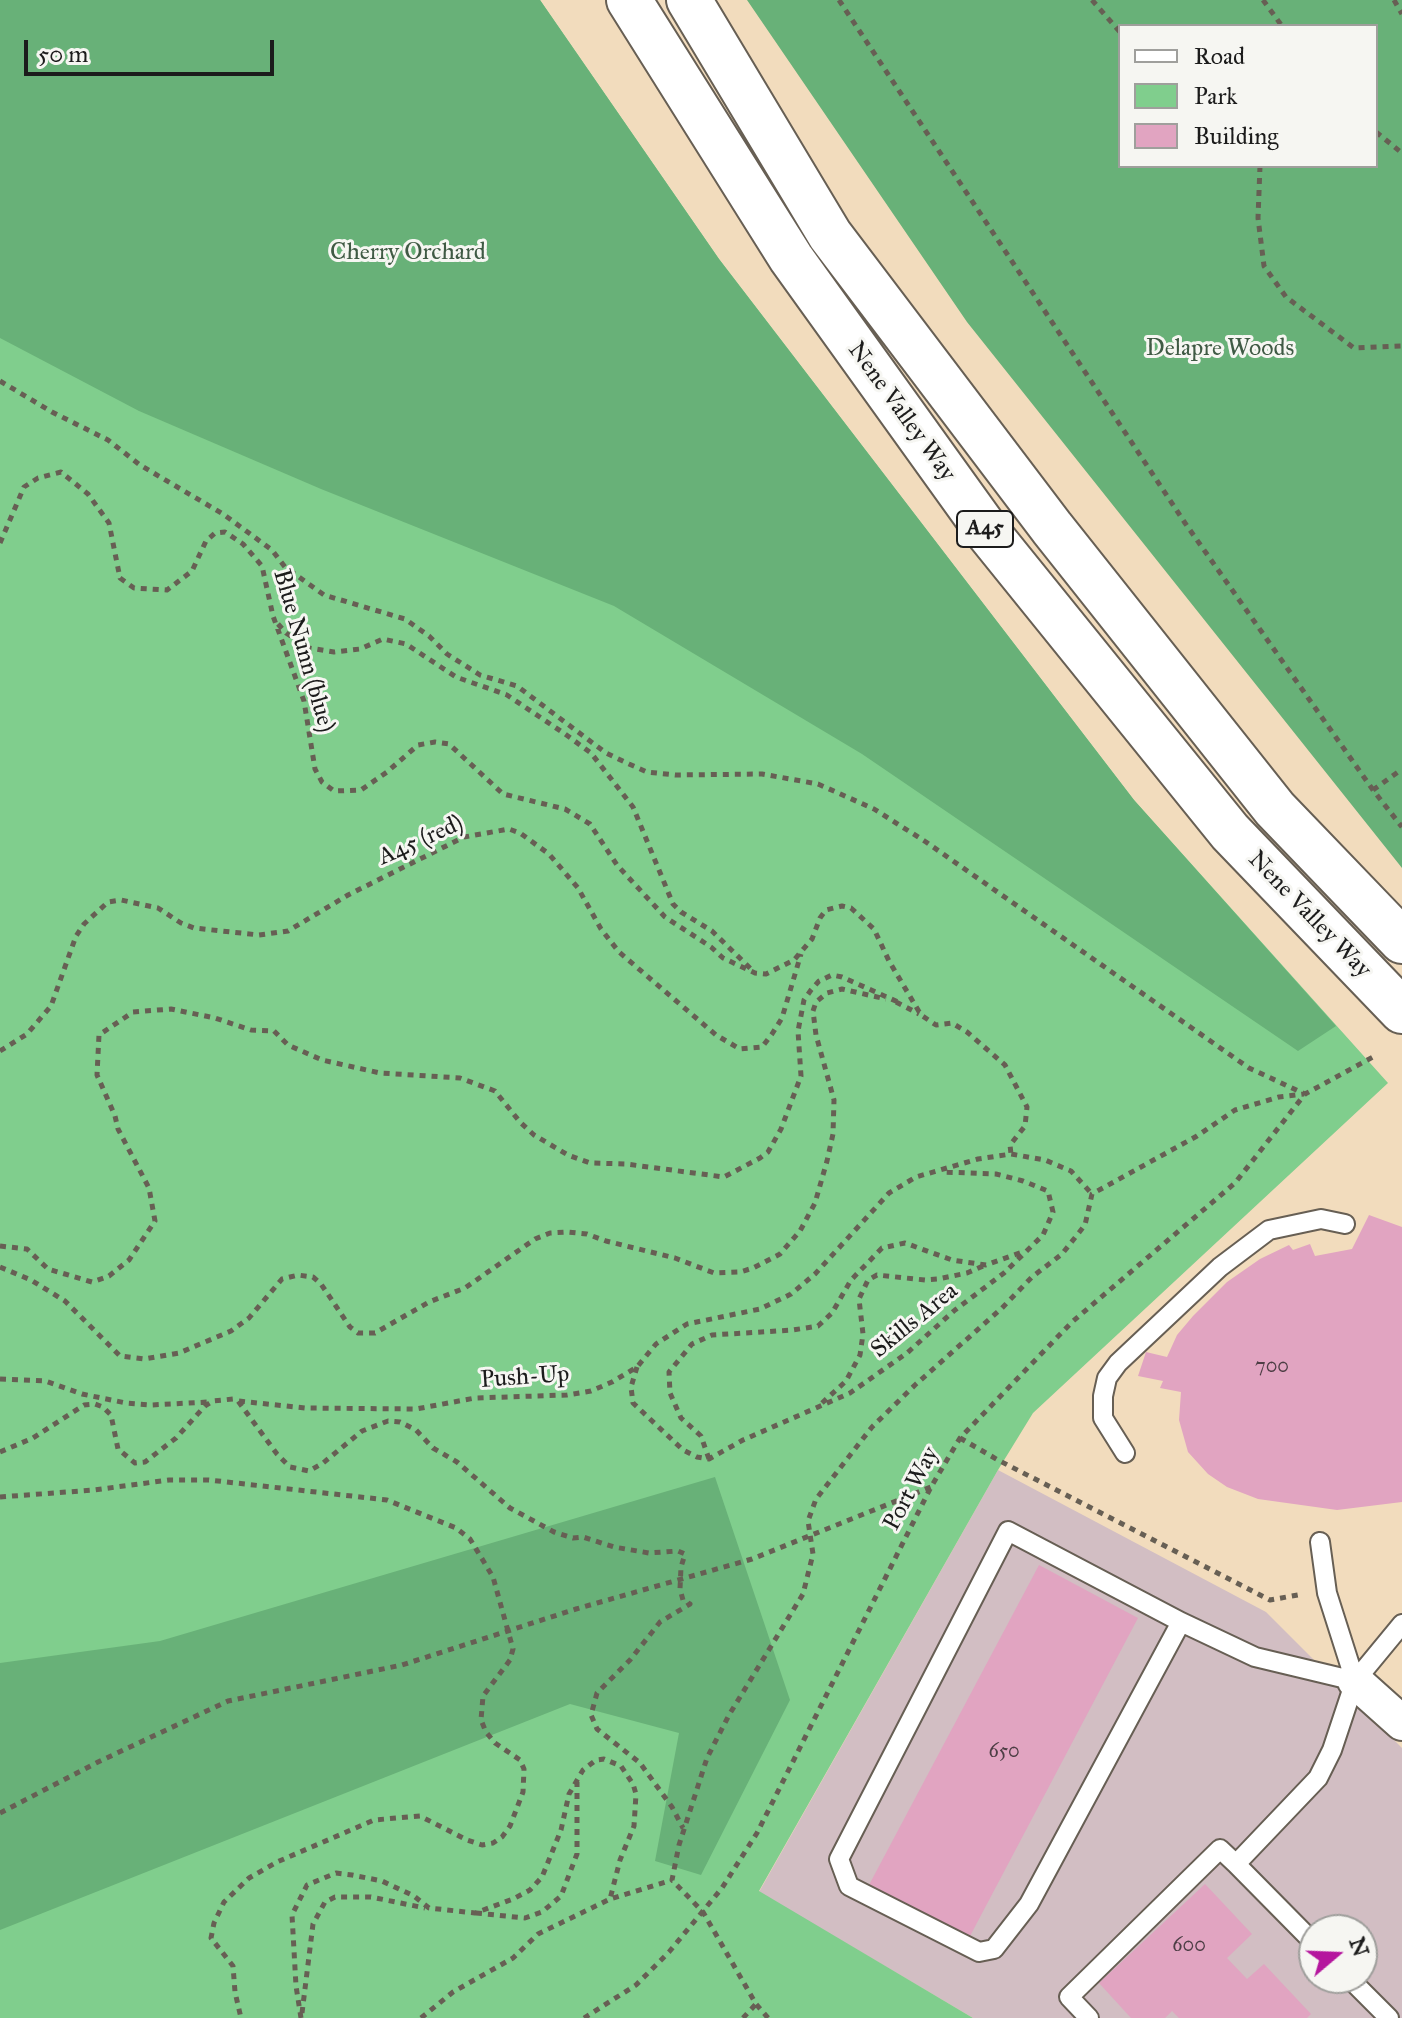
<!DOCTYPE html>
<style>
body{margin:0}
#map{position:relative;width:1402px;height:2018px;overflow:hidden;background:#f2dcbd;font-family:"IM FELL Great Primer",serif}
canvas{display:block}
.legend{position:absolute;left:1118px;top:24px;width:260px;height:144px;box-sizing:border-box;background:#f6f6f2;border:2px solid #9f9f9c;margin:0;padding:10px 14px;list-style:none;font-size:24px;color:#1c1c1c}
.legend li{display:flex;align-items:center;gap:16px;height:40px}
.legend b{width:40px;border:2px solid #9f9f9c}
.north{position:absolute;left:1298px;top:1914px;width:80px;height:80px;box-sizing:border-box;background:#f6f6f2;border:2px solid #9f9f9c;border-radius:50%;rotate:71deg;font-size:22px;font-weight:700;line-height:32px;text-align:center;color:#1c1c1c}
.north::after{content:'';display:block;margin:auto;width:28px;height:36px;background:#b5179e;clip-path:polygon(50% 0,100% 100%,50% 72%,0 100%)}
.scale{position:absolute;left:24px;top:40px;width:250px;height:36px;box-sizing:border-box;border:4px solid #1c1c1c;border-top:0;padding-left:10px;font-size:24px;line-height:28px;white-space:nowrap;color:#1c1c1c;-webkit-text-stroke:6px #f6f6f2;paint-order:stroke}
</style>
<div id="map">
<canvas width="1402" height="2018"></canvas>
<ul class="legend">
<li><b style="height:10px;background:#fff"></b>Road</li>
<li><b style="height:22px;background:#80ce8d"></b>Park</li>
<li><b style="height:22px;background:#e1a4c1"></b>Building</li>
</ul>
<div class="north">N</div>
<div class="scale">50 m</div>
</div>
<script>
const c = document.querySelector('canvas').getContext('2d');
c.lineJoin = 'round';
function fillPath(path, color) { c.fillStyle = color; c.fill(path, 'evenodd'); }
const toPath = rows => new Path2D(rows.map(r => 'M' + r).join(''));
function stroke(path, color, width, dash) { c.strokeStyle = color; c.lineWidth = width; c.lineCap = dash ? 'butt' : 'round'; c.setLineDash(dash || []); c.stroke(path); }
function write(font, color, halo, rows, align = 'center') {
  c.font = font + ' "IM FELL Great Primer",serif'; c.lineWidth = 6; c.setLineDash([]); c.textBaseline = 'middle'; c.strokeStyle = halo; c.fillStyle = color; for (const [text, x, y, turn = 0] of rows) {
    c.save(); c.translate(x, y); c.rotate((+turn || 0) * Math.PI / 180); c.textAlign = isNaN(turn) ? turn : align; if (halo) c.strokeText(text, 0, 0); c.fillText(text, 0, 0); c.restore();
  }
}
const industrial = toPath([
 [998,1470,1266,1612,1402,1748,1402,2018,973,2018,759,1892],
 [1314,1930,1362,1930,1362,1978,1314,1978]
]);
const green = toPath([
 [0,0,540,0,719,259,1134,800,1388,1083,1033,1413,998,1470,759,1891,973,2018,0,2018]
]);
const forest = toPath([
 [0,0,540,0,719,259,1134,800,1336,1026,1298,1051,862,754,614,606,321,489,139,411,0,338],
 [747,0,1402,0,1402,868,967,322],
 [1120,26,1376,26,1376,166,1120,166],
 [715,1477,790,1700,701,1875,655,1861,679,1733,570,1704,0,1930,0,1663,160,1641]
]);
const building = toPath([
 [1369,1215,1402,1227,1402,1502,1337,1510,1258,1499,1227,1487,1208,1474,1188,1452,1179,1420,1181,1392,1160,1388,1163,1381,1138,1376,1146,1352,1167,1357,1177,1335,1193,1316,1227,1282,1260,1259,1289,1245,1293,1250,1310,1244,1315,1256,1352,1249],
 [1039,1565,1138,1618,969,1938,869,1885],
 [1205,1884,1252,1934,1227,1958,1247,1979,1264,1964,1311,2014,1307,2018,1179,2018,1172,2011,1165,2018,1131,2018,1099,1983]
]);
const path = toPath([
 [839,0,1185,523,1373,790,1402,827],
 [1092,0,1120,32],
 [1263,0,1282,26],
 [1394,0,1402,14],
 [1376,132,1402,153],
 [1260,166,1258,218,1264,266,1286,297,1354,348,1402,346],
 [0,381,52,412,108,440,140,465,223,514,272,550,285,567,324,595,405,619,429,636,447,654,480,675,517,686,606,753,629,764,647,772,675,775,762,774,818,784,874,809,926,842,1249,1068,1305,1094],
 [0,543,24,487,38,478,61,472,88,494,109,523,120,578,134,588,167,590,192,571,206,541,215,533,225,532,243,544,262,566,273,616,304,701,315,769,322,782,334,791,361,790,387,772,418,745,435,742,449,744,503,794,565,809,590,824,617,865,665,917,711,947,723,958,755,973,766,974,794,960,812,939,820,918,826,910,842,906,851,908,874,929,889,961,921,1015,936,1025,952,1023,967,1032,1005,1065,1027,1107,1025,1126,1010,1145,1011,1154],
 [278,624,286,633,309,648,334,652,360,649,383,639,406,644,456,677,507,695,565,734,591,753,633,807,673,904,681,912,712,931,752,970],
 [1373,790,1402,769],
 [896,1002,919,1014],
 [0,1051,27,1034,51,1006,76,936,84,924,108,902,121,900,158,908,181,923,194,928,259,935,288,931,348,895,464,837,509,829,520,833,549,854,578,888,601,929,619,952,716,1035,740,1049,762,1047,772,1034,782,1018,801,954],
 [0,1246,27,1249,48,1269,92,1282,109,1276,129,1260,155,1221,149,1188,118,1129,115,1116,97,1075,99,1035,133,1012,171,1009,215,1018,251,1030,274,1031,288,1045,322,1060,380,1073,460,1078,495,1091,520,1122,534,1135,568,1155,590,1163,626,1164,724,1177,760,1158,768,1152,781,1129,801,1076,798,1031,804,1000,811,990,819,981,832,975,842,977,898,1002],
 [0,1267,31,1280,65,1301,120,1356,144,1359,179,1353,231,1331,249,1318,282,1279,298,1275,313,1277,321,1284,350,1327,358,1333,375,1333,429,1302,465,1288,535,1239,550,1233,568,1232,587,1234,606,1241,675,1258,714,1273,740,1272,753,1268,780,1254,800,1231,815,1203,827,1161,833,1134,834,1100,816,1035,813,1011,816,1002,827,993,842,989,886,999],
 [637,1367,631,1387,633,1403,683,1450,697,1457,709,1459,743,1440,850,1393,907,1353,955,1310,1004,1273,1043,1235,1053,1212,1048,1191,1023,1181,996,1174,942,1172],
 [0,1379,45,1381,82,1394,126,1403,151,1405,208,1402],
 [239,1401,305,1408,416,1409,475,1398,567,1395,591,1391,612,1382,637,1367,656,1344,687,1324,760,1309,791,1294,815,1274,889,1193,916,1177,978,1159,1011,1154,1045,1160,1071,1171,1092,1194],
 [822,1403,846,1381,860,1355,863,1334,859,1299,868,1280,877,1275,925,1280,938,1279,967,1273,983,1266],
 [960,1438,998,1460,1270,1600,1303,1594],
 [0,1452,33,1438,84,1405,95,1404,103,1407,111,1415,118,1449,135,1463,145,1462,176,1438,205,1406,213,1401,233,1399,238,1401,277,1454,290,1467,309,1471,323,1463,362,1431,388,1421,400,1422,416,1430,433,1448,457,1462,510,1508,554,1532,573,1538,583,1537,614,1547,649,1553,678,1551,685,1554,681,1567,680,1589,683,1600,690,1604,660,1622,630,1660,597,1693,591,1715,597,1729,640,1763,672,1807,683,1828],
 [709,1459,701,1436,681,1418,670,1393,669,1372,692,1344,712,1335,793,1330,818,1326,832,1313,851,1280,882,1248,905,1243,952,1260,986,1265,1025,1251],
 [0,1497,94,1490,169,1480,209,1480,387,1500,456,1528,470,1539,493,1577,513,1649,510,1660,483,1696,481,1720,486,1732,495,1743,520,1760,524,1769,523,1792,510,1826,502,1837,493,1843,482,1845,467,1840,420,1816,374,1820,277,1862,249,1878,224,1902,214,1923,211,1938,233,1966,235,1992,241,2018],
 [0,1813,98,1762,228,1701,402,1665,576,1609,752,1559,931,1487],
 [476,1913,525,1918,542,1912,561,1896,577,1854,577,1782],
 [302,2013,313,1924,325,1902,335,1897,371,1897,425,1908],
 [301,2018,296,1986,292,1915,307,1885,336,1873,352,1875,382,1881,414,1896,429,1908,475,1913,513,1899,530,1890,542,1877,561,1830,569,1794,583,1770,596,1760,604,1759,621,1766,633,1784,636,1794,634,1826,620,1860,610,1899],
 [421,2018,453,1992,513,1958,538,1934,610,1899,672,1880],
 [584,2018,636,1985,669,1952,722,1888,757,1833,931,1487,960,1438,1072,1322,1235,1183,1305,1094,1373,1057],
 [743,2018,756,2004],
 [768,2018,756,2004,703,1912,672,1880,679,1845,707,1758,729,1715,803,1594,813,1554,808,1521,816,1499,872,1427,915,1385,1002,1308,1032,1277,1062,1254,1085,1225,1092,1194,1197,1136,1235,1110,1279,1097,1304,1094]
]);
const lane = toPath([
 [1125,1453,1103,1418,1103,1396,1107,1378,1118,1363,1220,1267,1269,1230,1321,1219,1345,1224],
 [1320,1542,1327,1593,1355,1681],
 [1181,1622,1029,1904,994,1949,979,1952,849,1886,839,1859,1008,1531,1181,1622,1255,1657,1355,1681],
 [1314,1943,1236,1864,1318,1778,1332,1750,1355,1681,1402,1624],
 [1349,1978,1389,2018],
 [1089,2018,1069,1997,1220,1849,1236,1864]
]);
const street = toPath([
 [1355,1681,1402,1723]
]);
const highway = toPath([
 [629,0,791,258,990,535,1230,832,1402,1011],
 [689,0,830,235,1052,528,1275,809,1402,941]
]);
const numberNames = [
 ["700",1272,1367],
 ["650",1004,1752],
 ["600",1189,1946]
];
const shields = [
 [985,529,56]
];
const shieldNames = [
 ["A45",985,529]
];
const parkNames = [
 ["Cherry Orchard",408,253],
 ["Delapre Woods",1220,349]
];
const streetNames = [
 ["Nene Valley Way",901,412,54],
 ["Blue Nunn (blue)",303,651,74],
 ["A45 (red)",421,841,-24],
 ["Nene Valley Way",1309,915,46],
 ["Skills Area",915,1321,-39],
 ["Push-Up",525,1378,-4],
 ["Port Way",912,1489,-62]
];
fillPath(industrial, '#d2bec3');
fillPath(green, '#80ce8d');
fillPath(forest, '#68b178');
fillPath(building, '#e1a4c1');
stroke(lane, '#675f54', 22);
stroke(street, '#675f54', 38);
stroke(highway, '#675f54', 48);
stroke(path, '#675f54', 5, [6, 6]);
stroke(lane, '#fff', 18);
stroke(street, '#fff', 34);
stroke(highway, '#fff', 44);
write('20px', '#4d3e45', null, numberNames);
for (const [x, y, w] of shields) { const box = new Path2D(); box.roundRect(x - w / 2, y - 18, w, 36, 6); c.fillStyle = '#f6f6f2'; c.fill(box); stroke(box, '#1c1c1c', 2); }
write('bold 22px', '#1c1c1c', null, shieldNames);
write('24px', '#3f5a44', '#f6f6f2', parkNames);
write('24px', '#1c1c1c', '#f6f6f2', streetNames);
</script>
